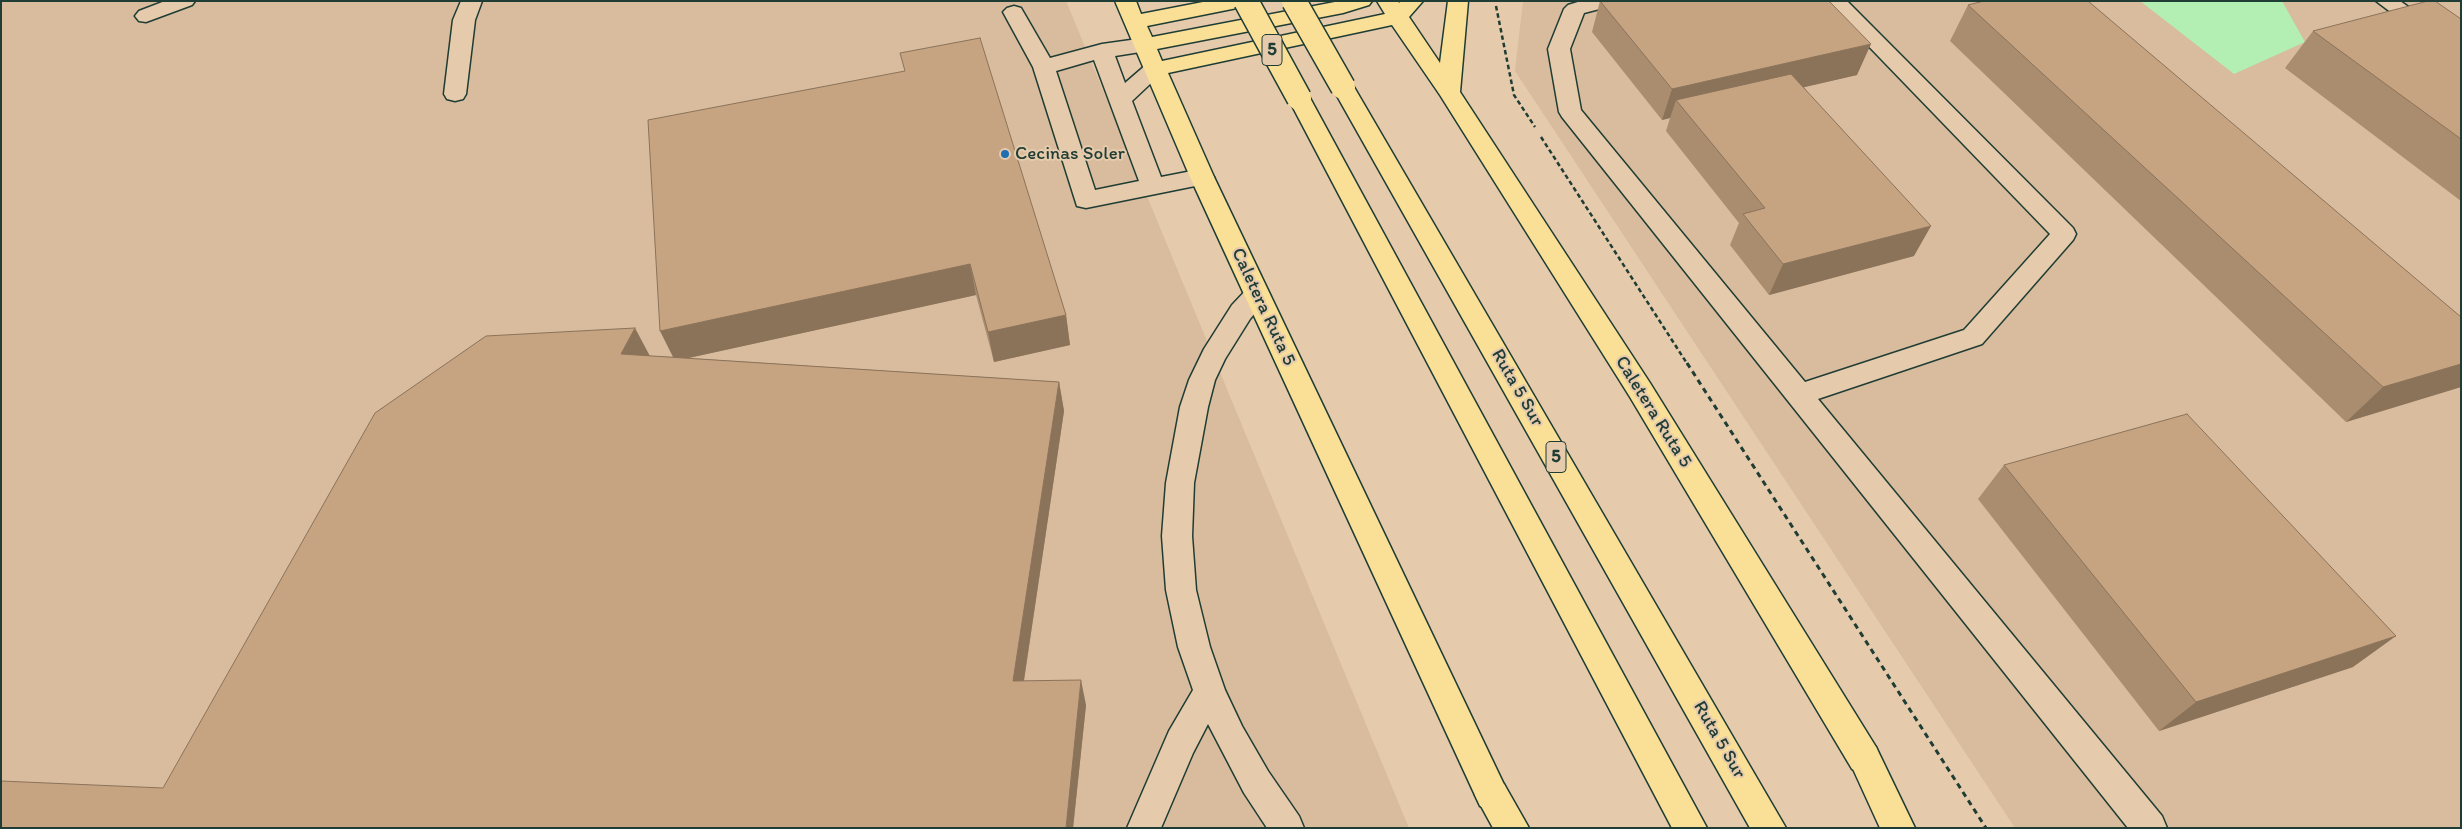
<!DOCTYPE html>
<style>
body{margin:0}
#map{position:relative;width:2462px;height:829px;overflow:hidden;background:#e5caac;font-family:Itim,sans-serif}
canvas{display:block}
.frame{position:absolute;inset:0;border:2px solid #1f3d34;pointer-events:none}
</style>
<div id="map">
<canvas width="2462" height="829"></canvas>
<div class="frame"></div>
</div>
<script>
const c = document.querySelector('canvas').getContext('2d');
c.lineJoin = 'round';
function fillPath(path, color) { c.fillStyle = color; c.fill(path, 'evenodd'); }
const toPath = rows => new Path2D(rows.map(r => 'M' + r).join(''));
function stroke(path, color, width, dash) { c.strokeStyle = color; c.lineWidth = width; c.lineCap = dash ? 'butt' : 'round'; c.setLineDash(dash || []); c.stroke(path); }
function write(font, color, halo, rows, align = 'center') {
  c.font = font + ' Itim,sans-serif'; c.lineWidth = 4; c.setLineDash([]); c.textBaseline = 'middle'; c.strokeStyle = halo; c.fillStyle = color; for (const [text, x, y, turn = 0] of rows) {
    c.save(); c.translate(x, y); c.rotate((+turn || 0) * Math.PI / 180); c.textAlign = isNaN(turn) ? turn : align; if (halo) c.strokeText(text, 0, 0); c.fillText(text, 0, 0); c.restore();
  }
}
const built = toPath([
 [1,1,1066,1,1409,828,1,828],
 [1523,1,2461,1,2461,828,2015,828,1515,71]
]);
const green = toPath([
 [2140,1,2282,1,2305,42,2234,74]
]);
const pathFar1 = toPath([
 [1496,6,1514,95,1535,127],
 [1541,137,1688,365]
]);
const path = toPath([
 [1687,363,1986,828]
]);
const minor = toPath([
 [165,1,195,1,192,5,146,22,139,21,135,16,139,11,165,1],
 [461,1,482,1,475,20,466,94,463,99,455,101,447,99,444,94,453,20,461,1],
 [1581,1,1618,1,1615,5,1584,13,1570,49,1581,110,1805,382,1964,330,2050,234,1825,1,1847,1,2073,228,2076,234,2073,240,1982,344,1818,399,2162,816,2167,828,2128,828,1562,117,1559,112,1548,49,1564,9,1568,5,1581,1],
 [2376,1,2400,1,2461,44,2461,61,2453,59,2376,1],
 [1014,6,1021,8,1050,58,1102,44,1145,38,1153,40,1156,45,1153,50,1115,56,1125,83,1147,64,1155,62,1163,64,1166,69,1132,101,1161,177,1202,169,1210,171,1214,177,1210,183,1086,208,1077,206,1033,67,1003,12,1007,8,1014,6],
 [1094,60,1139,181,1095,190,1056,71,1094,60],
 [1257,286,1266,288,1270,295,1250,319,1225,359,1215,380,1208,407,1194,483,1192,536,1196,590,1210,647,1225,690,1242,726,1268,771,1299,816,1304,828,1267,828,1244,793,1208,724,1193,753,1161,828,1127,828,1169,731,1193,690,1178,647,1166,590,1162,536,1166,483,1180,407,1189,380,1204,349,1232,305,1248,288,1257,286]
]);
const major = toPath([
 [1115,1,1136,1,1141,14,1208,1,1252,1,1249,5,1242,7,1147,26,1152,37,1340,1,1372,1,1369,5,1343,13,1157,49,1162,61,1385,14,1377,1,1398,1,1399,3,1401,1,1423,1,1409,17,1440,63,1448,1,1468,1,1460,92,1650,383,1876,747,1880,758,1876,769,1864,774,1852,769,1630,397,1440,95,1392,25,1168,73,1214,177,1509,795,1504,806,1492,811,1480,806,1190,177,1115,1]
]);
const highway = toPath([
 [1343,80,1351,82,1354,87,1786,828,1750,828,1332,87,1335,82,1343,80],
 [1299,91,1307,93,1310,98,1707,828,1672,828,1288,98,1291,93,1299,91],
 [1864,742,1876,747,1915,828,1880,828,1848,758,1852,747,1864,742],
 [1492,779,1504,784,1529,828,1493,828,1475,795,1480,784,1492,779]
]);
const highwayBridge = toPath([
 [1246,1,1299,98],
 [1294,1,1343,87]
]);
const wall = toPath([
 [1600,1,1829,1,1857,75,1804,87,1914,256,1769,295,1730,245,1739,223,1666,131,1670,118,1662,120,1592,32],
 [1968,5,2461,317,2461,387,2346,422,1950,41],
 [2461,19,2461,201,2285,68,2313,31],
 [905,71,1066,315,1070,345,994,362,976,295,688,358,1059,382,1064,411,1024,681,1086,705,1073,828,1,828,163,788,650,356,674,357],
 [2004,465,2353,667,2159,731,1978,499]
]);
const shadedWall = toPath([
 [1871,44,1857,75,1688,114,1676,100,1670,118,1662,120,1672,89],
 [1931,226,1914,256,1769,295,1783,264],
 [970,264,976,295,675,361,660,331],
 [1066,315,1070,345,994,362,988,332],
 [635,328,651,358,621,354],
 [2461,364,2461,387,2346,422,2383,387],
 [1059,382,1064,411,1020,706,1013,681],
 [2396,636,2353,667,2159,731,2196,702],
 [1081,680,1086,705,1073,828,1066,828]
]);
const building = toPath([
 [1600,1,1829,1,1871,44,1672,89,1600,1],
 [1984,1,2088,1,2461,317,2461,364,2383,387,1968,5,1984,1],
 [2428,1,2435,1,2461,19,2461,139,2313,31,2428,1],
 [980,38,1066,315,988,332,970,264,660,331,648,120,905,71,900,53,980,38],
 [1791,74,1931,226,1783,264,1743,214,1765,208,1676,100,1791,74],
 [635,328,621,354,1059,382,1013,681,1081,680,1066,828,1,828,1,781,163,788,375,413,486,336,635,328],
 [2187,414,2396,636,2196,702,2004,465,2187,414]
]);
const markers = [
 [1005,154,5,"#1f6fb2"]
];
const shields = [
 [1272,50,20],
 [1556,457,20]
];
const shieldNames = [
 ["5",1272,50],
 ["5",1556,457]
];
const poiNames = [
 ["Cecinas Soler",1015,154]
];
const streetNames = [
 ["Caletera Ruta 5",1263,307,65],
 ["Ruta 5 Sur",1517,388,60],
 ["Caletera Ruta 5",1653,412,58],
 ["Ruta 5 Sur",1719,740,60]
];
fillPath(built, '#d8bc9d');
fillPath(green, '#b3eeb3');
stroke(minor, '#1f3d34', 3);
stroke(major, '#1f3d34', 3);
stroke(highway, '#1f3d34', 3);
stroke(pathFar1, '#1f3d34', 2.5, [4.5, 3]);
stroke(path, '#1f3d34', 3, [5.5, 4.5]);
fillPath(minor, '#e5caac');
fillPath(major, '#fadf96');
fillPath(highway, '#fadf96');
stroke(highwayBridge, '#1f3d34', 27, []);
stroke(highwayBridge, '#fadf96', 24);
fillPath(wall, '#aa8d6f');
fillPath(shadedWall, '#8b735a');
fillPath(building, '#c6a481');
stroke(building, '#8b735a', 1);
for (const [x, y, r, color] of markers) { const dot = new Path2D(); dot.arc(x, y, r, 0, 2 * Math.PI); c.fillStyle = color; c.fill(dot); stroke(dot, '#e5caac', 2); }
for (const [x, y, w] of shields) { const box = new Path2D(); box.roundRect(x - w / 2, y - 15.5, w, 31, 4); c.fillStyle = '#e5caac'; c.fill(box); stroke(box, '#1f3d34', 1); }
write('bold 18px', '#1f3d34', null, shieldNames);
write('19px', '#1f3d34', '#e5caac', poiNames, 'left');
write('19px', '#1f3d34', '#e5caac', streetNames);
</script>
